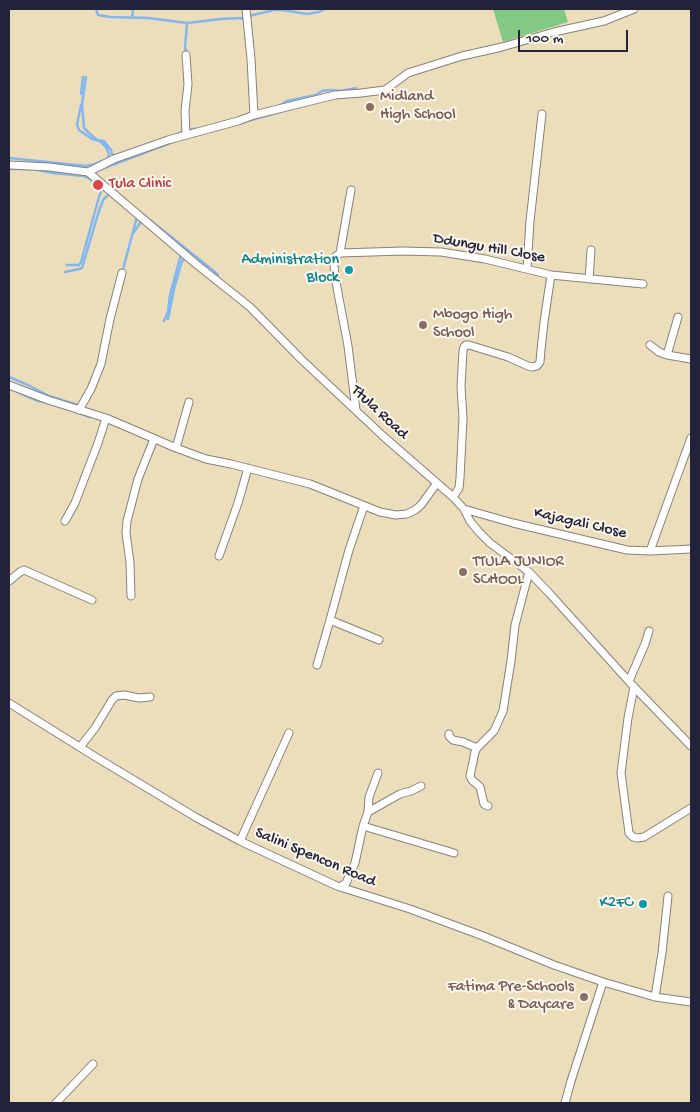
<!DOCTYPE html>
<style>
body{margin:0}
#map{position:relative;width:700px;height:1112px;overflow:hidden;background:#ecdebb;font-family:"Gochi Hand",sans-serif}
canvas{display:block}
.frame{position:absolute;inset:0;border:10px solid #22223b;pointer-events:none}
.scale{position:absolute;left:518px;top:30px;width:110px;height:22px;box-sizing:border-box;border:2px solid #22223b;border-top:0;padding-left:6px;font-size:15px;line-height:18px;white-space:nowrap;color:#22223b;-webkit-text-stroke:4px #fbf7ec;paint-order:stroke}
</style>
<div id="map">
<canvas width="700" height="1112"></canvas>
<div class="frame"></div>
<div class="scale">100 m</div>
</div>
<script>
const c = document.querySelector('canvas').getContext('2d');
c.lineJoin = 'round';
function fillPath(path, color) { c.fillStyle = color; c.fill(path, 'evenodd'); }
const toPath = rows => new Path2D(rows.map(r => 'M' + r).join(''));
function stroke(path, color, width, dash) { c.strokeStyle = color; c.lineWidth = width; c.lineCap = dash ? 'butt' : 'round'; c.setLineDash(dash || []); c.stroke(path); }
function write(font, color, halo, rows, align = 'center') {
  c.font = font + ' "Gochi Hand",sans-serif'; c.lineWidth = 4; c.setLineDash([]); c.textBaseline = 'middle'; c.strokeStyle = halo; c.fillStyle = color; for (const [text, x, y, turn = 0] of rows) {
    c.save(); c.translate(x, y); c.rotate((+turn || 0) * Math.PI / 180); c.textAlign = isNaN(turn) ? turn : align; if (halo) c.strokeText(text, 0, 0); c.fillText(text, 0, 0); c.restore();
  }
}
const green = toPath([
 [493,9,564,9,568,22,503,42]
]);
const stream = toPath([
 [96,9,98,15,110,17,148,18,187,23,221,19,242,18,245,21],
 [249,16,274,10,282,10,307,14,319,12,325,9],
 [132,17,133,12,132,9],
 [187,23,185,48,187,54],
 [86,77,82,104,84,128,89,133,97,140,104,141,111,150,112,154,115,156],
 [81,94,83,77],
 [81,105,77,125,79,130,92,139,100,141,106,147,109,154,108,158,110,158],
 [279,106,287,101,316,95,322,91,331,90,341,91,356,88],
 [244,122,291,109],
 [187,128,187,129,198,129],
 [175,135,185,130],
 [9,158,86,166,95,164,107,159],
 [9,169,32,169],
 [38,170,53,173,84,176,90,179,104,190],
 [95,175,96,172,99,170,173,142],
 [140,212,210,268,218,275],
 [134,232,141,222,143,223],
 [67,265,79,265,81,262,99,197,102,189],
 [65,272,79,269,82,268,98,214,103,200,109,194],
 [122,273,137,217,136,216],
 [168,319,174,289,182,261,185,258],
 [164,321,168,312,170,295,181,254],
 [9,377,28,385,49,396,78,405,80,403],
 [18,392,38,401,46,402],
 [79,413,90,417]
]);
const minor = toPath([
 [246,9,251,59,254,115],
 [186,135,185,111,188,84,186,55],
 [9,165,49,167,88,172,196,264,250,307,302,360,383,436,453,497,464,509,470,521,479,532,490,543,529,572,550,594,634,687,691,746],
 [88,172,114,159,168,140,238,121,254,115,335,95,361,93,385,90,408,73,462,56,502,47,554,32,604,21,634,9],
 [340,253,351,190],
 [527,269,530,221,542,114],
 [589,279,591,250],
 [650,345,659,352,667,355,691,359],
 [667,355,678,317],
 [9,385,48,400,106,418,176,448,206,459,231,464,310,484,380,512,396,515,407,514,415,510,421,505,437,483],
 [79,410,91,389,101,364,110,319,122,273],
 [356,410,348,346,335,277,334,264,335,257,340,253,403,251,441,252,485,259,551,275,643,284],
 [176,448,189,402],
 [453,497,459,488,460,478,463,418,461,386,463,351,464,347,466,345,469,345,508,357,528,366,532,367,537,366,540,362,541,350,544,322,551,275],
 [464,509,513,523,627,550,650,551,691,549],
 [65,521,75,503,98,443,106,418],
 [650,551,691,438],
 [219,556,238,503,248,468],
 [9,581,20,572,24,570,92,600],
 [131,596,130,562,126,533,127,521,138,479,154,439],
 [330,620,379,640],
 [317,665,330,620,349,550,364,506],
 [629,681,645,644,649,631],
 [634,687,628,718,621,773,629,833,633,837,637,838,644,837,691,808],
 [9,703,94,756,197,818,240,841,337,886,410,909,483,936,554,965,603,982,655,997,691,1002],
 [449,734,449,736,453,740,463,742,477,748],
 [80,747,95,728,112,700,116,696,124,695,139,698,150,697],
 [488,806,484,804,480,787,472,780,470,776,475,752,477,748,494,731,503,711,511,661,515,625,529,572],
 [368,812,400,794,411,791,421,786],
 [363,826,454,853],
 [240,841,289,733],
 [340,887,346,883,355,863,363,826,368,812,369,797,378,773],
 [655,997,662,953,668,896],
 [56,1103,93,1064],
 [565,1103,571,1081,603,982]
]);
const markers = [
 [370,107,5,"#8d6e63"],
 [98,185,6,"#e0444e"],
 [349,270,5,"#0f9aa8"],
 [423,325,5,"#8d6e63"],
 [463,572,5,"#8d6e63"],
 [643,904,5,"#0f9aa8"],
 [584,997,5,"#8d6e63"]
];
const educationNames = [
 ["Midland",380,98],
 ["High School",380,116],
 ["Mbogo High",433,316],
 ["School",433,334],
 ["TTULA JUNIOR",473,563],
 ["SCHOOL",473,581],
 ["Fatima Pre-Schools",574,988,"right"],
 ["& Daycare",574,1006,"right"]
];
const healthNames = [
 ["Tula Clinic",109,185]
];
const streetNames = [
 ["Ddungu Hill Close",489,249,10],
 ["Ttula Road",379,413,43],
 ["Kajagali Close",580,524,13],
 ["Salini Spencon Road",315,858,23]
];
const cultureNames = [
 ["Administration",339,261],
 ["Block",339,279],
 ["K2FC",633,904]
];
fillPath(green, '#83c883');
stroke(stream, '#84b6f0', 2.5);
stroke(minor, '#87807b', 9);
stroke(minor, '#fff', 7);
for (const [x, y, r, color] of markers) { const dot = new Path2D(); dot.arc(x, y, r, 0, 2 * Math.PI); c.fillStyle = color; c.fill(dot); stroke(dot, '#fbf7ec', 2); }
write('16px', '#785e54', '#fbf7ec', educationNames, 'left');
write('16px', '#be3a42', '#fbf7ec', healthNames, 'left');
write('16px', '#22223b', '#fbf7ec', streetNames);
write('16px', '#0d838f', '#fbf7ec', cultureNames, 'right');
</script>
